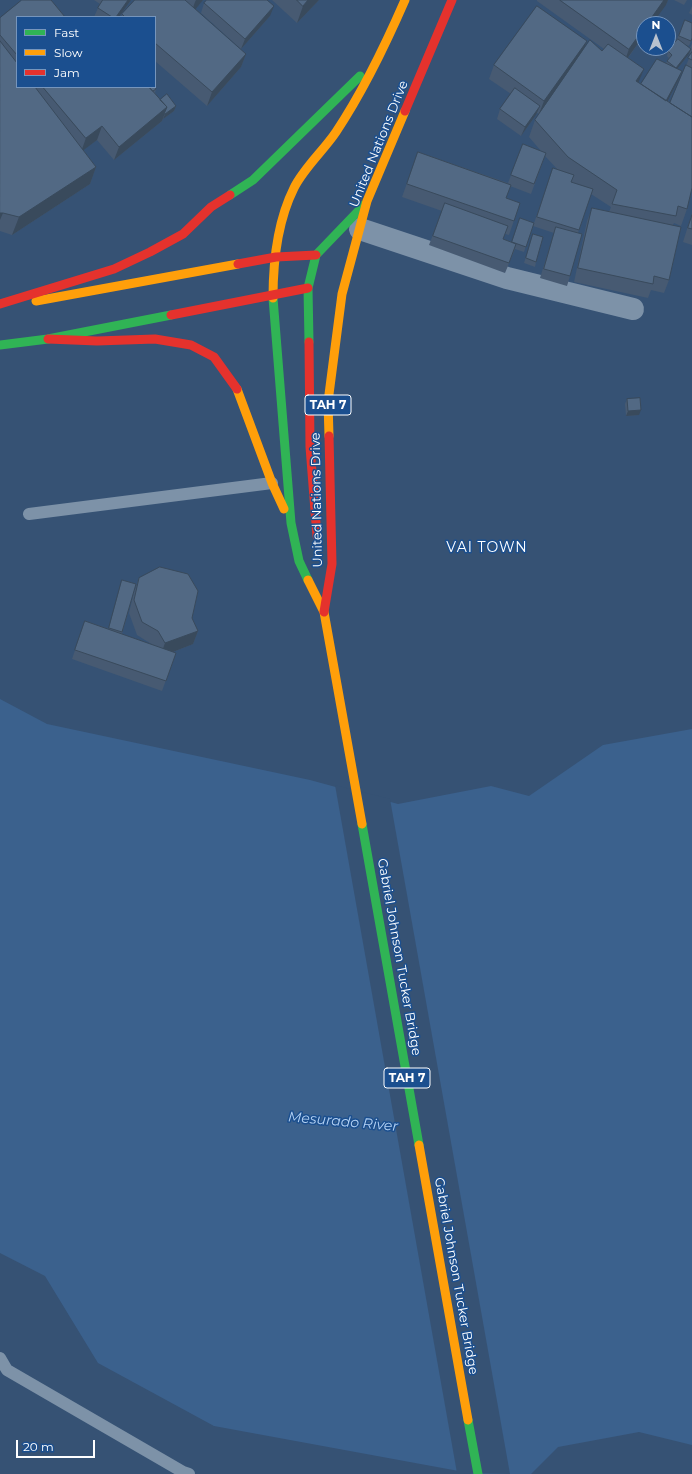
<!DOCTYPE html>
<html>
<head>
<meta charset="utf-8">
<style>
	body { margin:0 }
	#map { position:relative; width:692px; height:1474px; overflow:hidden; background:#365274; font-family:Montserrat,sans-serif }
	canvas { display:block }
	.legend { position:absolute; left:16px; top:16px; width:140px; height:72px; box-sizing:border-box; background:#1b4f8f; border:1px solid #7695bc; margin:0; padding:5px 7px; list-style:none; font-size:12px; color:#fff }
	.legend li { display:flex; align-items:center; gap:8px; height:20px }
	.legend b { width:20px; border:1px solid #7695bc }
	.north { position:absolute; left:636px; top:16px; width:40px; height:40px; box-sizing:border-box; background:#1b4f8f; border:1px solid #7695bc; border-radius:50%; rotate:0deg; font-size:11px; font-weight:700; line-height:16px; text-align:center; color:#fff }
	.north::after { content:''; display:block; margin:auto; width:14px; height:18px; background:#b9c2ce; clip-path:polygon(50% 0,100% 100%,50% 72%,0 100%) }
	.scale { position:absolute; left:16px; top:1440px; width:79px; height:18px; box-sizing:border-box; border:2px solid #fff; border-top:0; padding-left:5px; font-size:12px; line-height:14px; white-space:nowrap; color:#fff; -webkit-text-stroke:3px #1b4f8f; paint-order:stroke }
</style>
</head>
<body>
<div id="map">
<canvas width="692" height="1474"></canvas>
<ul class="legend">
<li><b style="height:5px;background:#30b455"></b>Fast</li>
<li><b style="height:5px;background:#ff9f0a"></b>Slow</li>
<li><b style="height:5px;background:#e5322d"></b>Jam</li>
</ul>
<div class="north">N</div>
<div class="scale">20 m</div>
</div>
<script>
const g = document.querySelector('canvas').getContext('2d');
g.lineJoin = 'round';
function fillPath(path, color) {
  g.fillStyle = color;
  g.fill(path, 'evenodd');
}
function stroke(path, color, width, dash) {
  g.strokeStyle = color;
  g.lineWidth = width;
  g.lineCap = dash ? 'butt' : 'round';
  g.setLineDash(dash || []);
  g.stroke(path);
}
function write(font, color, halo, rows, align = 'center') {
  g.font = font + ' Montserrat,sans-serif';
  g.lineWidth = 3;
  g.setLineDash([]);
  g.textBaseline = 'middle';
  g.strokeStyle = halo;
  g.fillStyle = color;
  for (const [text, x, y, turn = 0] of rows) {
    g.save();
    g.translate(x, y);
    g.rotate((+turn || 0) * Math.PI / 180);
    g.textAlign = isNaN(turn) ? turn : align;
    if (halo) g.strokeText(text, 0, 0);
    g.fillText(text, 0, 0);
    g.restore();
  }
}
fillPath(new Path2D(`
	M0 699 47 724 310 780 398 804 491 786 529 796 603 745 692 729V1445L639 1432 558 1447 531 1474H475L214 1426 98 1363 45 1276 0 1253Z`), '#3b618d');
fillPath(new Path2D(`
	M335 785 390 799 510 1474 457 1473Z`), '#365274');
stroke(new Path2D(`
	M29 514 272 483
	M0 1358 7 1370 183 1472 189 1474`), '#7d92a8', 12);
stroke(new Path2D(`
	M360 229 507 278 633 309`), '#7d92a8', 22);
stroke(new Path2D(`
	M230 195 253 180 360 76
	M273 298 291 523 299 561 308 580
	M309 342 308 288 316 255 364 205
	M0 345 48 339 171 315
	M362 824 419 1145
	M468 1420 478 1474`), '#30b455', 9);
stroke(new Path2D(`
	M273 298C273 262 278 220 294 188 303 169 324 150 336 132 364 90 385 46 405 0
	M36 301 238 264
	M237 389 272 483 284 509
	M329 436 328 402 342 294 367 201 405 111
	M308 580 324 612 362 824
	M419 1145 468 1420`), '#ff9f0a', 9);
stroke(new Path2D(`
	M405 111 452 0
	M238 264 276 257 316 255
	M0 304 114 269 150 252 183 234 211 207 230 195
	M171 315 308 288
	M48 339 97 341 155 339 191 345 214 357 237 389
	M309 342 310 447 317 536
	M324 612 332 564 329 436`), '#e5322d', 9);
fillPath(new Path2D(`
	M94 0H131L119 17H94L98 8 100 4Z
	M135 0H203L195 9 246 54 241 67 207 106 155 61V17H121L122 14Z
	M272 0H319L297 23Z
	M537 0H668L666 5 644 24V35L628 58 639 83 641 84 666 63 669 58 667 56 668 51 677 39 685 20 692 23V39L689 46 684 44 690 48 692 43V188L687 209 681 226 674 223 673 225 669 280 664 293 651 290 648 298 574 282 587 221 592 208 609 212 611 207 591 194 578 233 570 276 567 286 540 278 554 233 533 226 553 168 558 170 545 156 531 194 510 186 506 198 520 203 509 235 505 234 503 239 512 242 534 223 524 252 515 249 505 273 429 245 442 211 402 197 418 152 508 183 523 144 541 151 529 137 535 120 539 114 537 113 536 115 521 136 497 119 500 109 511 94 489 79 494 65 587 41 584 49 602 51 604 49 537 1ZM690 53V56L685 68 670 103 668 101 678 81 682 71 677 69Z
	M674 0H687L684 5Z
	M204 3 270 16 241 49 201 13Z
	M692 6V15L689 13Z
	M17 17V87H155L156 89 155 93 160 100 176 106 174 111 163 119 162 121 114 160 97 140 83 150 96 167 90 184 12 235 0 231V18Z
	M692 213V245L683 242Z
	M533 234 536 262 535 267 524 263Z
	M627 399 639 415 626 416 625 404Z
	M139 578 192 618 198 631 193 644 173 652 176 653 162 691 72 659 85 621 109 629 122 580 136 584 122 634 153 645 137 635 129 613 134 592Z`), '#475a72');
fillPath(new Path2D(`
	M128 0H131L119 17H116Z
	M196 0H203L190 16 195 2Z
	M308 0H319L297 23 303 6Z
	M664 0H668L666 5 652 24H647Z
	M274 6 270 16 241 49 245 39Z
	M644 28V35L624 63 629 49Z
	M587 41 582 54 539 114 544 101Z
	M691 49 689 54 674 73 676 68Z
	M246 54 241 67 207 106 212 92Z
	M644 69 637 86 636 81Z
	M682 71 678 81 661 114 664 104Z
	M176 106 174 111 163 119 165 114Z
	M540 106 536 115 521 136 525 127Z
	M167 107 162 121 114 160 119 147Z
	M102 126 97 140 81 152 86 138Z
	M96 167 90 184 12 235 19 217Z
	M0 213H3L0 220Z
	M641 410 639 415 626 416 628 411Z
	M198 631 193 644 160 657 165 643Z`), '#394a5c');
const building = new Path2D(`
	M22 0H51L65 17H17V55L0 35V18Z
	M103 0H128L116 17H112L98 8Z
	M135 0H185L246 54 212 92 155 43V17H125L122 14Z
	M207 0H267L274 6 245 39 204 3Z
	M297 0H308L303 6Z
	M560 0H664L647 24H644V28L629 49Z
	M537 6 587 41 544 101 494 65Z
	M685 20 692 23V38L691 41 679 36Z
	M678 39 691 49 676 68 667 61 672 55 668 51Z
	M590 40 602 51 608 44 644 69 636 81 692 117V188L687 209 678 206 676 216 612 204 617 190 568 157 535 120Z
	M0 41 17 63V87H35L96 167 19 217 3 213H0Z
	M692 52V60L688 58Z
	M657 59 682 71 666 101 641 84Z
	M686 65 692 68V117L670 103Z
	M43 87H149L167 107 119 147 102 126 86 138Z
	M149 87H155L156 89 153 91Z
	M515 88 540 106 525 127 500 109Z
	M167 94 176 106 165 114H164L167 107 160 100Z
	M523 144 546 153 534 184 511 175Z
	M418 152 511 185 506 198 520 203 514 221 407 184Z
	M553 168 574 175 571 182 593 189 579 230 537 217Z
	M445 203 508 226 503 239 516 244 509 263 433 236Z
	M592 208 681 227 669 280 654 276 653 284 578 268Z
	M692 215V229L688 228Z
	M520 218 534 223 526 247 512 242Z
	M556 227 582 234 570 276 544 269Z
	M533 234 543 237 536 262 526 258Z
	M640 398 641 410 628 411 627 399Z
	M160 567 188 574 198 591 192 618 198 631 165 643 158 631 142 622 134 600 139 578Z
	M122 580 136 584 122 632 109 628Z
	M85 621 176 653 166 681 75 650Z`);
fillPath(building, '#526984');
stroke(building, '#394a5c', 1);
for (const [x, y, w] of [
	[328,405,46],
	[407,1078,46]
]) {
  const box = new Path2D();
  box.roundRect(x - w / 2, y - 10, w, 20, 3);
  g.fillStyle = '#1b4f8f';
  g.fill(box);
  stroke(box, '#fff', 1);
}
write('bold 12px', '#fff', null, [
	["TAH 7",328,405],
	["TAH 7",407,1078]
]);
write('13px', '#fff', '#1b4f8f', [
	["United Nations Drive",379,144,-68],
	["United Nations Drive",317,500,-91],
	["Gabriel Johnson Tucker Bridge",399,957,80],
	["Gabriel Johnson Tucker Bridge",456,1276,80]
]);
g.letterSpacing = '1px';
write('14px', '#fff', '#1b4f8f', [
	["VAI TOWN",487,548]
]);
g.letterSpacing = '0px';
write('italic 14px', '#b5d3f5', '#1b4f8f', [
	["Mesurado River",343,1122,5]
]);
</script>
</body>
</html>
